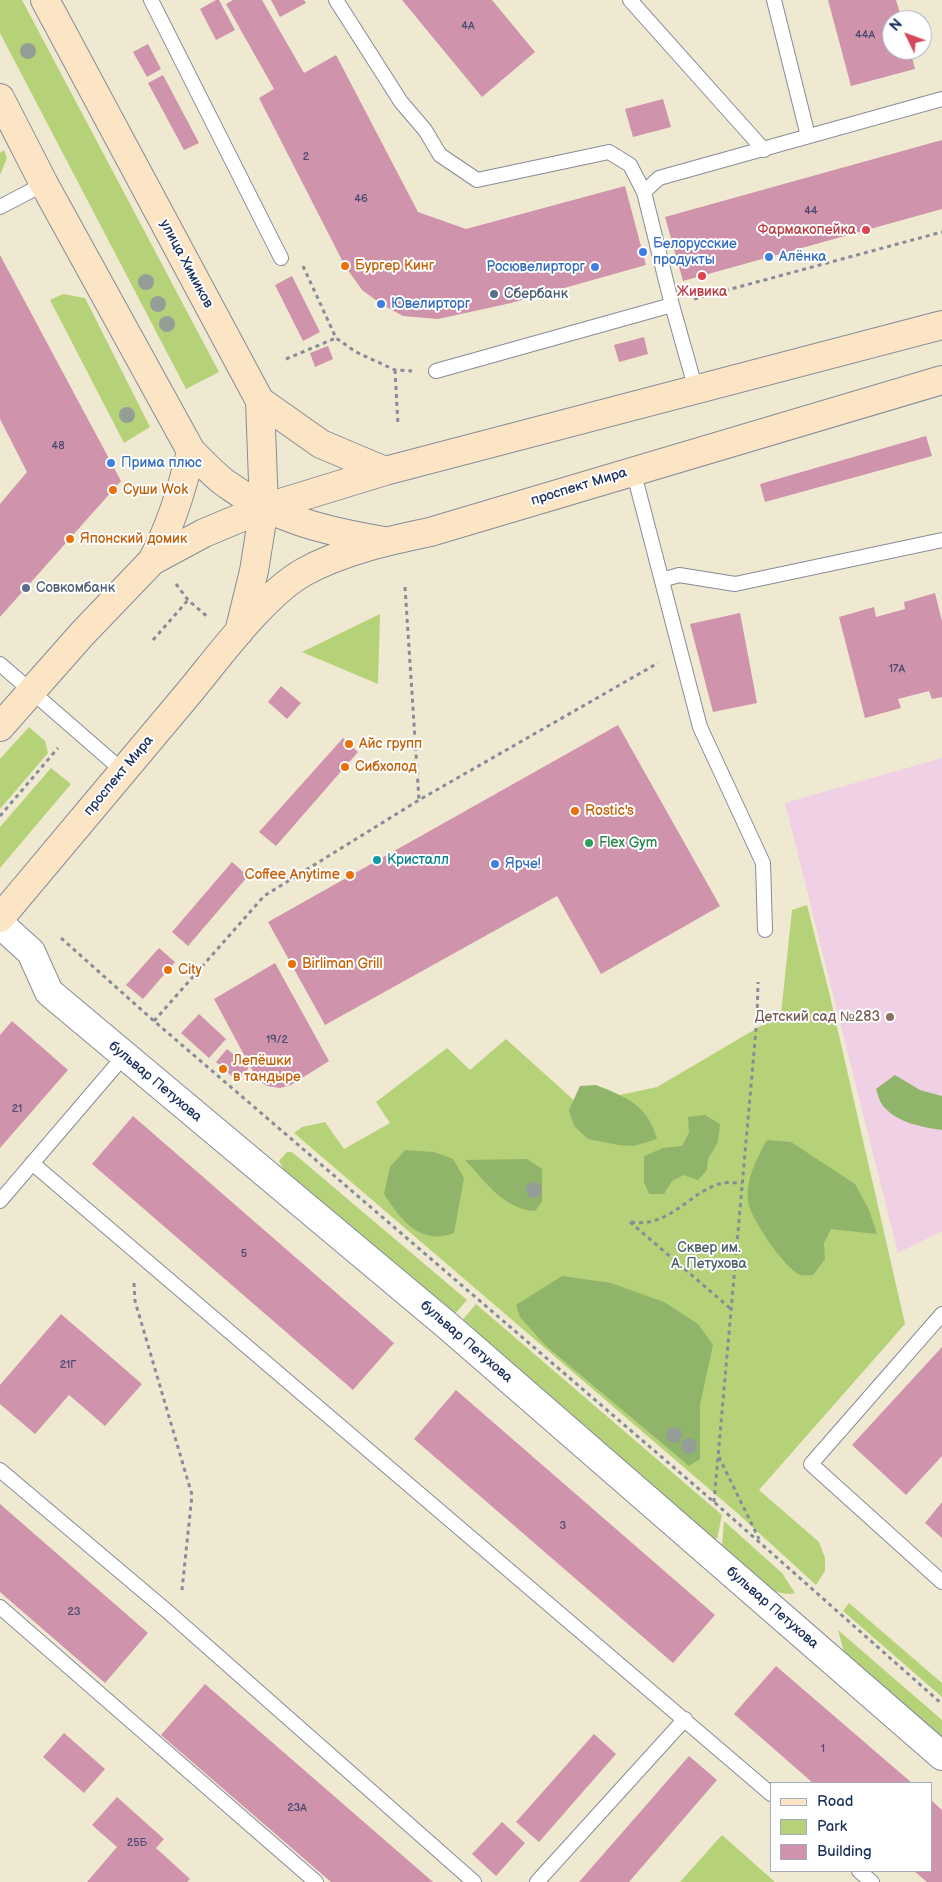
<!DOCTYPE html>
<html>
<head>
<meta charset="utf-8">
<style>
	body { margin:0 }
	#map { position:relative; width:942px; height:1882px; overflow:hidden; background:#f0e9d1; font-family:"Balsamiq Sans",sans-serif }
	canvas { display:block }
	.legend { position:absolute; left:770px; top:1782px; width:162px; height:90px; box-sizing:border-box; background:#fff; border:1px solid #a4acbf; margin:0; padding:6px 9px; list-style:none; font-size:15px; color:#1b2f5e }
	.legend li { display:flex; align-items:center; gap:10px; height:25px }
	.legend b { width:25px; border:1px solid #a4acbf }
	.north { position:absolute; left:882px; top:10px; width:50px; height:50px; box-sizing:border-box; background:#fff; border:1px solid #a4acbf; border-radius:50%; rotate:312deg; font-size:14px; font-weight:700; line-height:20px; text-align:center; color:#1b2f5e }
	.north::after { content:''; display:block; margin:auto; width:18px; height:22px; background:#d1495b; clip-path:polygon(50% 0,100% 100%,50% 72%,0 100%) }
</style>
</head>
<body>
<div id="map">
<canvas width="942" height="1882"></canvas>
<ul class="legend">
<li><b style="height:6px;background:#fce5c4"></b>Road</li>
<li><b style="height:14px;background:#b6d279"></b>Park</li>
<li><b style="height:14px;background:#cf93ab"></b>Building</li>
</ul>
<div class="north">N</div>
</div>
<script>
const g = document.querySelector('canvas').getContext('2d');
g.lineJoin = 'round';
function fillPath(path, color) {
  g.fillStyle = color;
  g.fill(path, 'evenodd');
}
function stroke(path, color, width, dash) {
  g.strokeStyle = color;
  g.lineWidth = width;
  g.lineCap = dash ? 'butt' : 'round';
  g.setLineDash(dash || []);
  g.stroke(path);
}
function write(font, color, halo, rows, align = 'center') {
  g.font = font + ' "Balsamiq Sans",sans-serif';
  g.lineWidth = 4;
  g.setLineDash([]);
  g.textBaseline = 'middle';
  g.strokeStyle = halo;
  g.fillStyle = color;
  for (const [text, x, y, turn = 0] of rows) {
    g.save();
    g.translate(x, y);
    g.rotate((+turn || 0) * Math.PI / 180);
    g.textAlign = isNaN(turn) ? turn : align;
    if (halo) g.strokeText(text, 0, 0);
    g.fillText(text, 0, 0);
    g.restore();
  }
}
fillPath(new Path2D(`
	M942 758V1231L898 1253 785 803Z`), '#f0d0e4');
fillPath(new Path2D(`
	M0 0H22L219 372 186 389 0 33Z
	M4 150 7 158 0 175V153Z
	M63 294 85 298 150 427 124 443 50 300Z
	M380 614 378 684 302 652Z
	M29 727 45 741 48 753 0 809V759Z
	M51 768 71 784 0 868V827Z
	M807 905 830 996 905 1324 759 1490 819 1542 825 1558V1571L816 1585 736 1512 294 1133 302 1127 325 1122 344 1149 390 1123 376 1102 447 1048 470 1070 506 1039 578 1104 657 1087 781 1014 792 910Z
	M287 1152H292L467 1300 453 1316 284 1170 279 1161Z
	M476 1304 722 1515 717 1539H713L460 1323Z
	M724 1521 782 1573 795 1593C770 1600 739 1562 722 1546Z
	M849 1603 942 1683V1697L843 1611Z
	M838 1630 942 1720V1737L844 1652Z
	M722 1835 775 1882H680Z`), '#b6d279');
fillPath(new Path2D(`
	M895 1075 920 1090 942 1096V1130C922 1127 898 1123 884 1107 880 1103 878 1095 876 1089Z
	M596 1085C626 1097 648 1105 657 1139L634 1146 618 1145 588 1139 574 1126 569 1110 580 1086Z
	M705 1115 720 1124 718 1142 708 1159 707 1170 698 1180 684 1175 672 1181 664 1194H649L644 1182V1156L663 1148 682 1146 689 1133 688 1117Z
	M767 1140 791 1142 855 1184 869 1210 877 1234 831 1229 824 1243 825 1259 813 1275C809 1275 805 1276 801 1275 786 1271 750 1217 748 1202 746 1178 756 1160 767 1140Z
	M405 1150 434 1152 453 1159 464 1178 454 1233C420 1246 401 1220 384 1194L390 1167Z
	M527 1159 542 1169V1202L535 1211C502 1208 487 1183 465 1160Z
	M562 1276 611 1283 664 1302 698 1324 713 1345 700 1405V1459L689 1466 545 1345 520 1317 516 1305Z`), '#90b469');
fillPath(new Path2D(`
	M216 0H219L235 30 216 40 200 9Z
	M233 0H262L304 73 336 55 418 212 466 229 625 186 646 265 511 303 438 319 403 316 381 304 362 290 345 266 259 98 274 89 226 4Z
	M271 0H304L306 3 280 17Z
	M402 0H492L535 52 482 97Z
	M828 0H896L902 20H892V50H910L915 69 851 86Z
	M148 44 161 69 147 77 133 52Z
	M163 75 199 143 184 150 148 83Z
	M663 99 671 127 633 137 625 109Z
	M942 140V209L683 281 665 217Z
	M0 255 121 481 0 617V504L27 472 0 419Z
	M292 276 320 332 303 341 275 285Z
	M644 337 648 354 619 362 614 345Z
	M328 346 333 359 315 367 310 353Z
	M926 436 932 456 765 502 760 484Z
	M935 593 942 621V697L932 699 929 691 898 699 901 708 865 718 839 617 874 607 876 617 905 609 904 602Z
	M740 613 757 703 713 712 690 624Z
	M281 686 301 703 287 719 268 702Z
	M618 725 720 906 601 974 557 896 325 1025 268 922Z
	M343 738 358 752 276 846 259 832Z
	M232 862 248 876 188 946 172 932Z
	M159 948 175 962 143 999 126 985Z
	M275 963 329 1061 291 1085 280 1088 267 1086 257 1079 214 999Z
	M199 1014 226 1039 209 1058 181 1033Z
	M12 1021 68 1070 0 1148V1035Z
	M227 1049 249 1068 237 1081 216 1062Z
	M133 1116 394 1343 353 1390 92 1164Z
	M61 1314 142 1384 105 1426 69 1395 35 1434 0 1404V1385Z
	M942 1347V1456L906 1495 852 1445Z
	M456 1390 715 1615 673 1663 414 1439Z
	M942 1502V1538L925 1523Z
	M0 1504 148 1633 105 1683 0 1592Z
	M776 1666 912 1783H813L734 1714Z
	M205 1684 433 1882H331L161 1735Z
	M64 1733 105 1769 84 1793 43 1757Z
	M594 1734 616 1754 539 1842 516 1822Z
	M689 1756 717 1780 629 1882H579Z
	M117 1797 164 1839 156 1848 190 1879 187 1882H87L117 1847 92 1825Z
	M931 1800 942 1810V1882H927L914 1871H931Z
	M502 1822 525 1843 496 1876 472 1854Z`), '#cf93ab');
const service = new Path2D(`
	M151 0 281 258
	M336 0 401 102 425 130 440 155 477 180 609 152 630 165 644 192 672 305 696 390
	M630 0 764 150
	M774 0 808 136
	M644 192 659 178 942 99
	M0 207 44 184
	M436 371 672 305
	M633 470 700 727 763 863 765 930
	M662 580 679 575 735 584 942 540
	M0 664 123 771
	M32 1163 771 1794
	M0 1201 124 1056
	M942 1314 811 1464 942 1582
	M0 1470 167 1611 474 1882
	M0 1607 316 1882
	M859 1871 872 1882
	M537 1882 685 1719`);
const minor = new Path2D(`
	M0 924 31 952 49 992 449 1327 942 1756`);
const secondary = new Path2D(`
	M45 0 260 401 321 444 385 471
	M0 98 44 184 191 451C202 462 213 474 225 483 274 519 325 531 384 541
	M152 561C171 526 182 490 191 451
	M239 632 254 571 264 508 260 401
	M0 727 82 634 152 561 204 533 264 508 385 471 942 325
	M0 918C62 844 125 769 187 695 218 658 263 595 304 572 342 551 387 541 430 532L942 380`);
stroke(service, '#868c98', 16);
stroke(minor, '#868c98', 30);
stroke(secondary, '#868c98', 30);
stroke(new Path2D(`
	M303 266 336 338 356 352 395 370 412 371
	M694 299 942 232
	M286 359 336 338
	M395 370 398 425
	M176 584 188 600 209 618
	M405 587 419 800
	M153 640 188 600
	M0 816 58 748
	M61 938 154 1021 714 1502 942 1704
	M154 1021 264 896 419 800 658 663
	M630 1222 731 1309
	M631 1222C671 1228 689 1191 723 1183 729 1182 736 1183 742 1183
	M134 1283 135 1301 192 1495 182 1590
	M719 1457 759 1539
	M714 1502 757 1018 758 982`), '#868c98', 3, [4, 4]);
stroke(service, '#fff', 14);
stroke(minor, '#fff', 28);
stroke(secondary, '#fce5c4', 28);
g.fillStyle = '#959e96';
for (const [x, y] of [
	[28,51],
	[146,282],
	[158,304],
	[167,324],
	[127,415],
	[534,1190],
	[674,1435],
	[689,1446]
]) {
  g.beginPath();
  g.arc(x, y, 8, 0, 2 * Math.PI);
  g.fill();
}
for (const [x, y, r, color] of [
	[866,230,5,"#e0444e"],
	[643,252,5,"#3f7fe0"],
	[769,257,5,"#3f7fe0"],
	[345,266,5,"#e8710a"],
	[595,267,5,"#3f7fe0"],
	[702,276,5,"#e0444e"],
	[494,294,5,"#5c6f8a"],
	[381,304,5,"#3f7fe0"],
	[111,463,5,"#3f7fe0"],
	[113,490,5,"#e8710a"],
	[70,539,5,"#e8710a"],
	[26,588,5,"#5c6f8a"],
	[349,744,5,"#e8710a"],
	[345,767,5,"#e8710a"],
	[575,811,5,"#e8710a"],
	[589,843,5,"#2e9e5b"],
	[377,860,5,"#0f9aa8"],
	[495,864,5,"#3f7fe0"],
	[350,875,5,"#e8710a"],
	[292,964,5,"#e8710a"],
	[168,970,5,"#e8710a"],
	[890,1017,5,"#8d6e63"],
	[223,1069,5,"#e8710a"]
]) {
  const dot = new Path2D();
  dot.arc(x, y, r, 0, 2 * Math.PI);
  g.fillStyle = color;
  g.fill(dot);
  stroke(dot, '#fff', 2);
}
write('11px', '#484871', null, [
	["4А",468,26],
	["44А",865,35],
	["2",306,157],
	["46",361,199],
	["44",811,211],
	["48",58,446],
	["17А",897,669],
	["19/2",277,1040],
	["21",17,1109],
	["5",244,1254],
	["21Г",68,1365],
	["3",563,1526],
	["23",74,1612],
	["1",823,1749],
	["23А",297,1808],
	["25Б",137,1843]
]);
write('14px', '#be3a42', '#fff', [
	["Фармакопейка",856,230],
	["Живика",702,292,"center"]
], 'right');
write('14px', '#366cbe', '#fff', [
	["Белорусские",653,244],
	["продукты",653,260],
	["Алёнка",779,257],
	["Росювелирторг",585,267,"right"],
	["Ювелирторг",391,304],
	["Прима плюс",121,463],
	["Ярче!",505,864]
], 'left');
write('14px', '#1b2f5e', '#fff', [
	["улица Химиков",186,264,62],
	["проспект Мира",579,487,-17],
	["проспект Мира",119,776,-50],
	["бульвар Петухова",155,1082,40],
	["бульвар Петухова",466,1342,41],
	["бульвар Петухова",772,1608,41]
]);
write('14px', '#c56008', '#fff', [
	["Бургер Кинг",355,266],
	["Суши Wok",123,490],
	["Японский домик",80,539],
	["Айс групп",359,744],
	["Сибхолод",355,767],
	["Rostic's",585,811],
	["Coffee Anytime",340,875,"right"],
	["Birliman Grill",302,964],
	["City",178,970],
	["Лепёшки",233,1061],
	["в тандыре",233,1077]
], 'left');
write('14px', '#4e5e75', '#fff', [
	["Сбербанк",504,294],
	["Совкомбанк",36,588]
], 'left');
write('14px', '#27864d', '#fff', [
	["Flex Gym",599,843]
], 'left');
write('14px', '#0d838f', '#fff', [
	["Кристалл",387,860]
], 'left');
write('14px', '#785e54', '#fff', [
	["Детский сад №283",880,1017]
], 'right');
write('14px', '#4a6066', '#fff', [
	["Сквер им.",709,1248],
	["А. Петухова",709,1264]
]);
</script>
</body>
</html>
